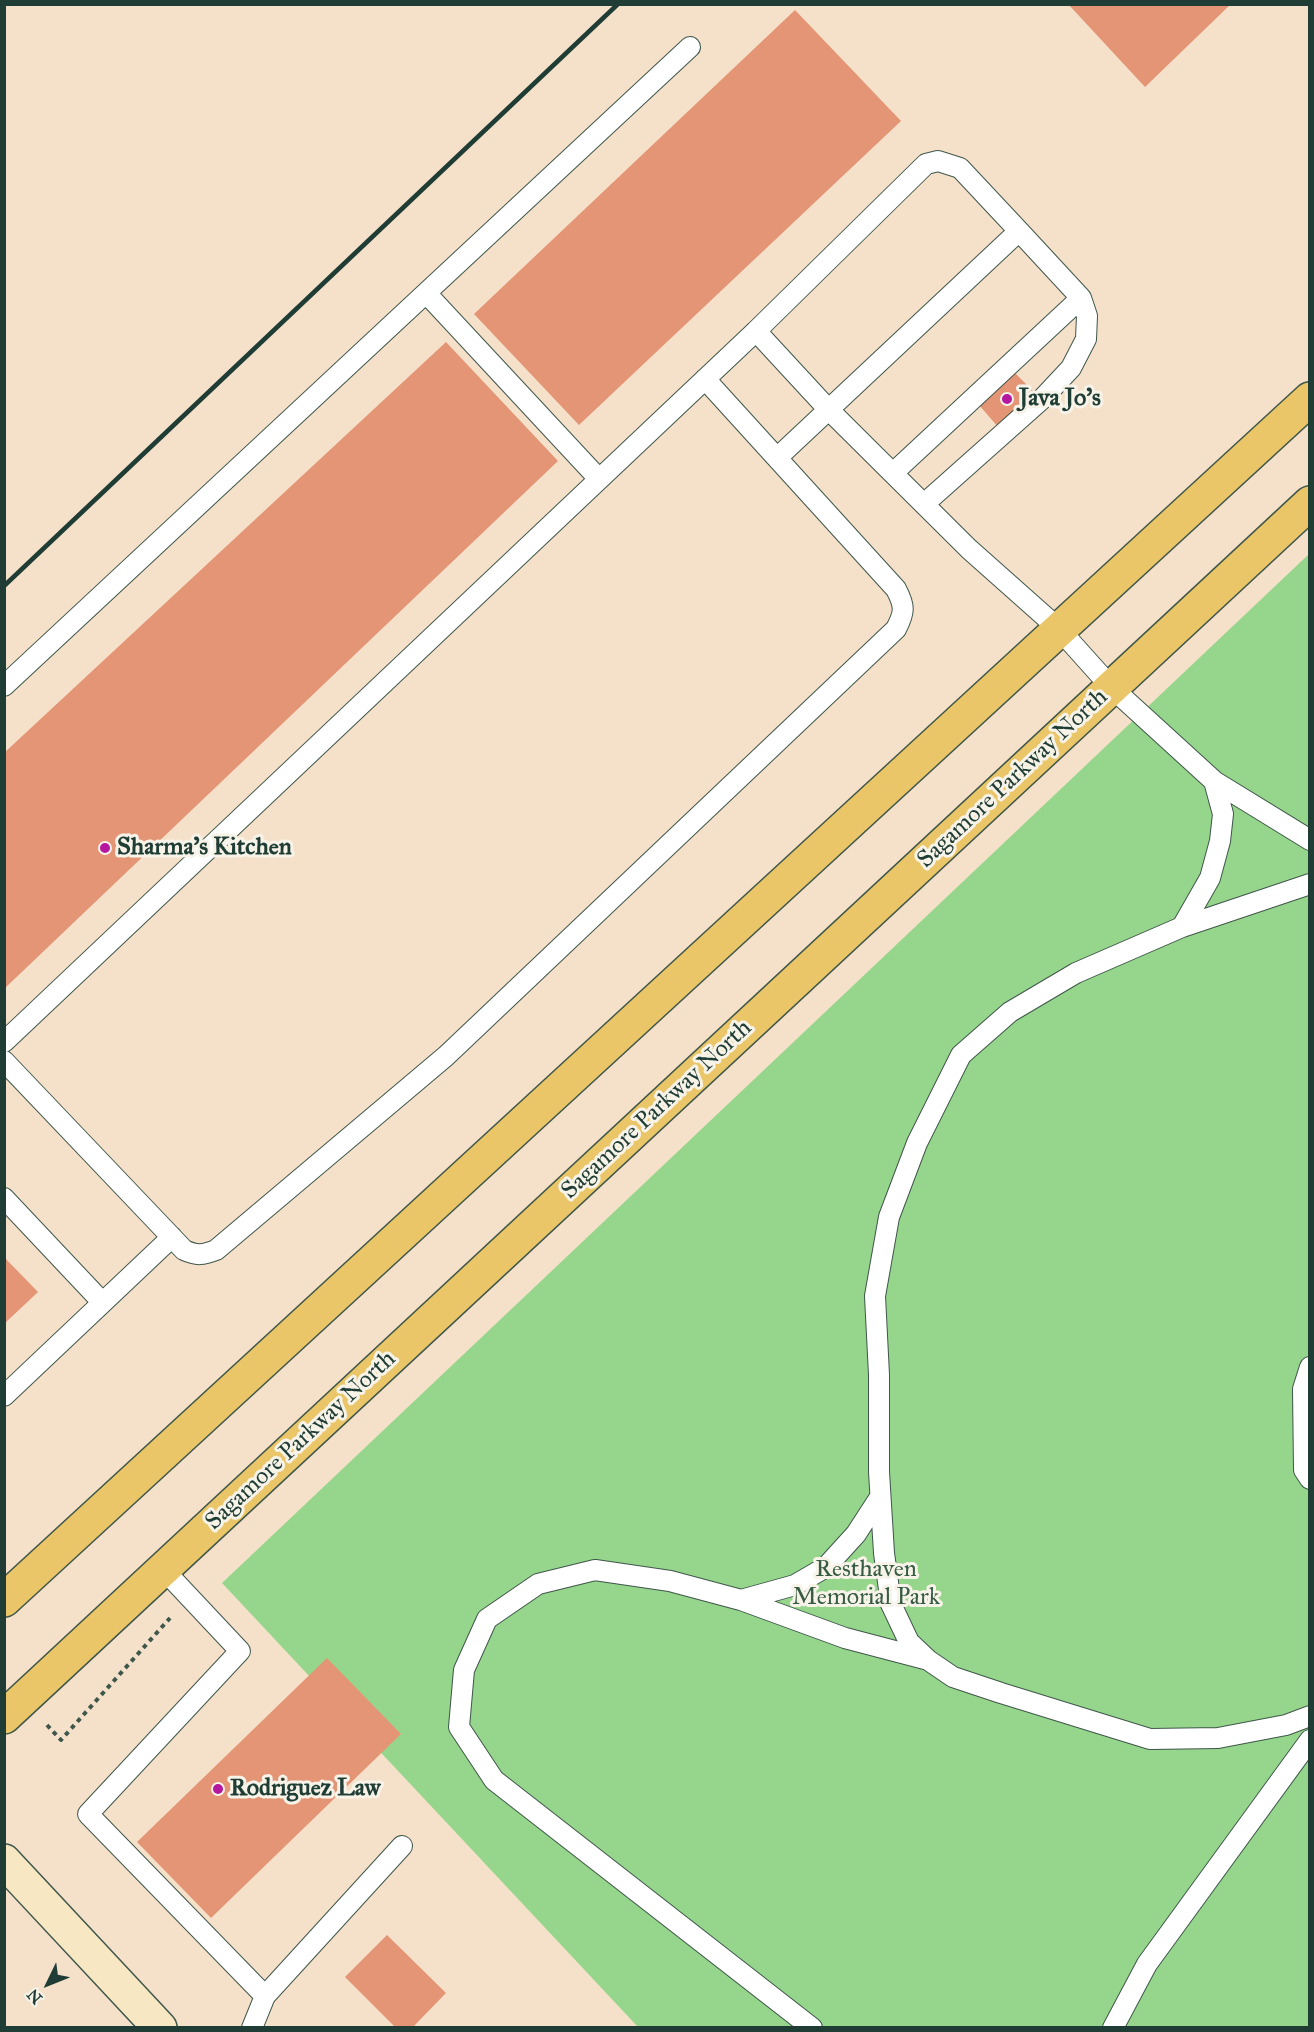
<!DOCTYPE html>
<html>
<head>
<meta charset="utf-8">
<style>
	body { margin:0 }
	#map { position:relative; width:1314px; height:2032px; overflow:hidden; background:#f5e1c9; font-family:"IM FELL Great Primer",serif }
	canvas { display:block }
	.frame { position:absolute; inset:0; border:6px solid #1f3d34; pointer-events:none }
	.north { position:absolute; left:18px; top:1954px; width:60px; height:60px; -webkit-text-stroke:4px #f7f3e8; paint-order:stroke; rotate:227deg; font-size:16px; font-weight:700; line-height:24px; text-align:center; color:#1f3d34 }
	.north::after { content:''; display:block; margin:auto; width:21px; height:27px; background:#1f3d34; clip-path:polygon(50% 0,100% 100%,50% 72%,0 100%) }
</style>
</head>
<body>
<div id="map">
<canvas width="1314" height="2032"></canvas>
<div class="frame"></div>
<div class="north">N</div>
</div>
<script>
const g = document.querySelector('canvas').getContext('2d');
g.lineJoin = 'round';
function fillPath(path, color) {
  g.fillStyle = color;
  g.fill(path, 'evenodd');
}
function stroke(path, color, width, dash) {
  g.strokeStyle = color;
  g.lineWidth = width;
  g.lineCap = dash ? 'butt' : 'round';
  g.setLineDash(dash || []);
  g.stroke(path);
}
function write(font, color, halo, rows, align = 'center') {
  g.font = font + ' "IM FELL Great Primer",serif';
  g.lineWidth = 6;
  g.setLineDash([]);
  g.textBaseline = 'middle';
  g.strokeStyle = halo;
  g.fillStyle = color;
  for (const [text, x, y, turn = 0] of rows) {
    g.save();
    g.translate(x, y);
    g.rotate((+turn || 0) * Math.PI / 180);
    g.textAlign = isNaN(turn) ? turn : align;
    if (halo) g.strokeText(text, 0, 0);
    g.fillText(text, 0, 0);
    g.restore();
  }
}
fillPath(new Path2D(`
	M1309 554V2027H638L222 1583Z`), '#96d68c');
fillPath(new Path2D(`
	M1068 4H1231L1145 87Z
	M795 10 901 121 579 425 474 314Z
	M446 342 558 461 4 989V753Z
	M1014 372 1035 393 999 428 979 405Z
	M4 1257 38 1292 4 1324Z
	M327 1658 401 1734 211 1918 137 1842Z
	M387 1935 446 1993 412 2028H396L345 1977Z`), '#e49576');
const lane = new Path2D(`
	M426 293 599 479
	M756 331 926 164 938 161 960 168 1019 231 778 457
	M893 473 1081 298 1019 231
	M924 504 1042 399 1071 368 1086 339 1087 316 1081 298
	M4 686 690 47
	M1214 781 1223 814 1220 841 1210 878 1182 927 1076 973 1010 1012 961 1055 917 1143 889 1217 875 1296 879 1375V1472L884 1553 891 1604 909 1642 928 1660 953 1677 1001 1693 1150 1739 1218 1738 1286 1725 1310 1716
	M1182 927 1310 884
	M4 1042 756 331 828 409 969 549 1059 629 1111 687 1214 781 1310 840
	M4 1061 184 1250C197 1256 203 1255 216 1250L446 1056 896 629C905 612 905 606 896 589L705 379
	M4 1198 102 1302
	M1310 1367 1303 1389 1304 1470 1310 1479
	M4 1396 172 1237
	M163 1569 240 1651 88 1814 265 1996 252 2028
	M741 1600 845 1638 925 1659
	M265 1996 402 1846
	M812 2028 494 1780 459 1727 464 1670 487 1619 538 1584 595 1570 670 1581 741 1600 795 1585 826 1567 856 1534 880 1497
	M1113 2028 1147 1964 1310 1740`);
const secondary = new Path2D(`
	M4 1861 160 2028`);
const primary = new Path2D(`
	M4 1600 1310 399
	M4 1717 1310 503`);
stroke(lane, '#3f564a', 22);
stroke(secondary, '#3f564a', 36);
stroke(primary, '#3f564a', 36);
stroke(new Path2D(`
	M47 1725 61 1740 170 1618`), '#3f564a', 4, [4.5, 4.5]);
stroke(lane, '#fff', 20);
stroke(secondary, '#f7e8c3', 33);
stroke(primary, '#eac669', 33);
stroke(new Path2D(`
	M4 586 618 4`), '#1f3d34', 4.5);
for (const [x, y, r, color] of [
	[1007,399,6,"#b5179e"],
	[105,848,6,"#b5179e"],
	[218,1789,6,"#b5179e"]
]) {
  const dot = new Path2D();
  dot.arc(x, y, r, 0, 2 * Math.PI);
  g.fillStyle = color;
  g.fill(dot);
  stroke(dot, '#f7f3e8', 2);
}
write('bold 24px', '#1f3d34', '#f7f3e8', [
	["Java Jo's",1019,399],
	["Sharma's Kitchen",117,848],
	["Rodriguez Law",230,1789]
], 'left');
write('24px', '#1f3d34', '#f7f3e8', [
	["Sagamore Parkway North",1013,779,-43],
	["Sagamore Parkway North",657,1110,-43],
	["Sagamore Parkway North",301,1441,-43]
]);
write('24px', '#375c46', '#f7f3e8', [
	["Resthaven",866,1570],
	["Memorial Park",866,1598]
]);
</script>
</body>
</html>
